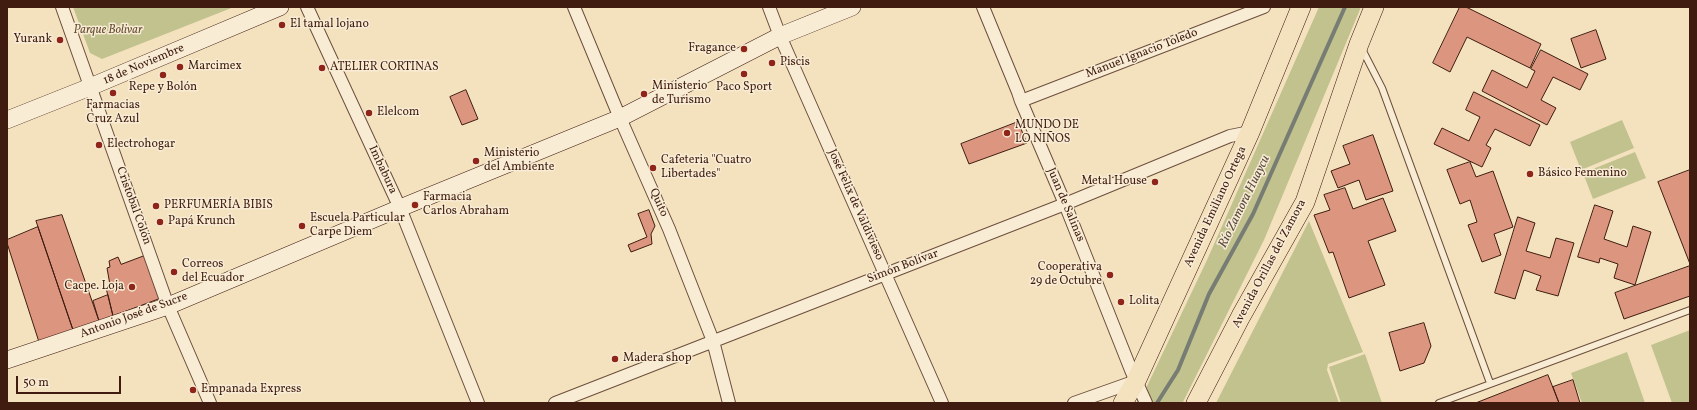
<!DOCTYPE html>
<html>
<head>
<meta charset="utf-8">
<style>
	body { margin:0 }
	#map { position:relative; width:1697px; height:410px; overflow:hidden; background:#f4e2bf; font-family:Vollkorn,serif }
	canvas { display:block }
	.frame { position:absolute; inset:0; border:8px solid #3f1c0f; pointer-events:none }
	.scale { position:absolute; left:16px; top:376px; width:105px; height:18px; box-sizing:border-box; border:2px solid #3f1c0f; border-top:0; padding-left:5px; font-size:12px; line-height:14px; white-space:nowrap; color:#3f1c0f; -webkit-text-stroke:3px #f8ecd5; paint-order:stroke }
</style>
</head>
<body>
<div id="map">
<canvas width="1697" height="410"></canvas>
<div class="frame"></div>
<div class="scale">50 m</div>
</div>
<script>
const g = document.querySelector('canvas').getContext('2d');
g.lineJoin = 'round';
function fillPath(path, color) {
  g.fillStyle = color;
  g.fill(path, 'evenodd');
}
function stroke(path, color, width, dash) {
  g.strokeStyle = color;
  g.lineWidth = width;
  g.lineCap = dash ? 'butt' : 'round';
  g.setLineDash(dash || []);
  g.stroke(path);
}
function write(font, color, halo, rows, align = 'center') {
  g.font = font + ' Vollkorn,serif';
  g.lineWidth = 3;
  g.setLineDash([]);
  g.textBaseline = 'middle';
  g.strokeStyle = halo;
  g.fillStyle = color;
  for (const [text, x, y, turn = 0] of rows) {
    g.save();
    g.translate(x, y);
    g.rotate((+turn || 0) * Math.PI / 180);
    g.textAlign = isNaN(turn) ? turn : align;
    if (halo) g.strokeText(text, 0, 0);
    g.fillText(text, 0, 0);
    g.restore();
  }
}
fillPath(new Path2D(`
	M73 7H234L102 59 90 53Z
	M1319 7H1361L1264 240 1183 402 1139 403 1207 260Z
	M1622 120 1634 148 1581 170 1570 142Z
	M1635 152 1646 178 1593 199 1583 173Z
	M1309 221 1363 352 1328 364 1327 370 1339 403H1216Z
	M1690 330V403H1672L1651 345Z
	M1627 352 1645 403H1582L1571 373Z
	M1365 354 1382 403H1341L1329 367Z`), '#c1c28e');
stroke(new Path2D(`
	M1157 403 1178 370 1209 294 1253 214 1345 7`), '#777d73', 4);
const building = new Path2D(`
	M1460 7H1466L1541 44 1530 68 1467 37 1450 72 1433 63Z
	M1596 30 1606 59 1581 68 1571 39Z
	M1541 50 1588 74 1580 90 1553 77 1541 100 1556 108 1547 125 1482 91 1492 70 1527 88 1535 71 1531 69Z
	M466 90 478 119 462 125 450 97Z
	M1474 92 1540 125 1530 146 1495 129 1486 145 1491 148 1482 167 1434 144 1442 128 1469 141 1480 117 1466 110Z
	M1018 122 1027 143 969 164 961 144Z
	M1373 135 1393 191 1366 200 1359 180 1338 188 1331 171 1350 164 1343 146Z
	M1470 162 1476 177 1493 171 1513 227 1494 234 1501 255 1482 262 1468 225 1477 222 1470 200 1460 204 1447 170Z
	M1690 170V264L1658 182Z
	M1345 188 1353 209 1383 198 1396 231 1368 241 1385 285 1349 298 1333 252 1329 253 1314 215 1330 210 1324 195Z
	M1595 205 1613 211 1604 239 1627 247 1633 226 1651 232 1635 285 1614 278 1618 264 1600 258 1599 263 1578 257Z
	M649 210 655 226 651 234 652 244 631 252 628 245 647 237 638 214Z
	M62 215 99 321 73 330 36 221Z
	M1518 217 1535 223 1526 251 1550 258 1556 238 1574 243 1558 296 1536 290 1541 276 1524 270 1515 299 1495 293Z
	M38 227 73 330 39 342 7 243V240Z
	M147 255 161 298 113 316 106 288 110 285 107 268 110 267 109 261 118 257 121 264Z
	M1690 266V296L1624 319 1615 293Z
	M108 295 113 316 99 321 93 301Z
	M1424 323 1431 346 1424 363 1400 371 1389 333Z
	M1548 375 1559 403H1476Z
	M1573 380 1580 403H1559L1553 387Z`);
fillPath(building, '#dc957e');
stroke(building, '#3f1c0f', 1);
const lane = new Path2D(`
	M1362 49 1382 88 1490 383
	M1439 403 1690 310`);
const street = new Path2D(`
	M62 7 168 306 210 403
	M307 7 400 208 478 403
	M574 7 620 118 669 229 713 341 729 403
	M769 7 780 36 942 403
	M983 7 1018 92 1021 101 1065 204 1131 370 1146 403
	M1021 101 1264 7
	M555 403 1065 204 1230 136 1250 132
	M1074 403 1136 381`);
const secondary = new Path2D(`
	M7 120 90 87 280 7
	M7 360 168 306 400 208 620 118 780 36 852 7`);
const primary = new Path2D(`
	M1123 403 1136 381 1250 132 1301 7
	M1196 403 1241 316 1305 202 1359 44 1374 7`);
stroke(lane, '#6c4e3b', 8);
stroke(street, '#6c4e3b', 14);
stroke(secondary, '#3f1c0f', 18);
stroke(primary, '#3f1c0f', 20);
stroke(lane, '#f8ecd5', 6);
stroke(street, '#f8ecd5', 12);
stroke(secondary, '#f8ecd5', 17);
stroke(primary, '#f4e2bf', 19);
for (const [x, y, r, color] of [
	[282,25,4,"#8f2418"],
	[60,40,4,"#8f2418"],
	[744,49,4,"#8f2418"],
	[772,63,4,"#8f2418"],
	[180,67,4,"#8f2418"],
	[322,68,4,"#8f2418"],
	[744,74,4,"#8f2418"],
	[163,75,4,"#8f2418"],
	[113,93,4,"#8f2418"],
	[644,94,4,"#8f2418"],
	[369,113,4,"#8f2418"],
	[1007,133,4,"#8f2418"],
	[99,145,4,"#8f2418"],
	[476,161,4,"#8f2418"],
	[653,168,4,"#8f2418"],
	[1530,174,4,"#8f2418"],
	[1155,182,4,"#8f2418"],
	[415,205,4,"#8f2418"],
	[156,206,4,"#8f2418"],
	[160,222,4,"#8f2418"],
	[302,226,4,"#8f2418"],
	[174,272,4,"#8f2418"],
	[1110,275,4,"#8f2418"],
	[132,287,4,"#8f2418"],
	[1121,302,4,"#8f2418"],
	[615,359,4,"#8f2418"],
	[193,390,4,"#8f2418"]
]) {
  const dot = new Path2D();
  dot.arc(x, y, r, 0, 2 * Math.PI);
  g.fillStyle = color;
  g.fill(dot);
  stroke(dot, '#f8ecd5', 1.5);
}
write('12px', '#3f1c0f', '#f8ecd5', [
	["El tamal lojano",290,25],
	["Yurank",52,40,"right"],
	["Fragance",736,49,"right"],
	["Piscis",780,63],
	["Marcimex",188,67],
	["ATELIER CORTINAS",330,68],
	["Ministerio",652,87],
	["de Turismo",652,101],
	["Repe y Bolón",163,88,"center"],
	["Paco Sport",744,88,"center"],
	["Farmacias",113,106,"center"],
	["Cruz Azul",113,120,"center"],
	["Elelcom",377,113],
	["MUNDO DE",1015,126],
	["LO NIÑOS",1015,140],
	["Electrohogar",107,145],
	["Ministerio",484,154],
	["del Ambiente",484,168],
	["Cafeteria \"Cuatro",661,161],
	["Libertades\"",661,175],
	["Básico Femenino",1538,174],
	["Metal House",1147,182,"right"],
	["Farmacia",423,198],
	["Carlos Abraham",423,212],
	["PERFUMERÍA BIBIS",164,206],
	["Escuela Particular",310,219],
	["Carpe Diem",310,233],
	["Papá Krunch",168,222],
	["Correos",182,265],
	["del Ecuador",182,279],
	["Cooperativa",1102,268,"right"],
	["29 de Octubre",1102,282,"right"],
	["Cacpe. Loja",124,287,"right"],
	["Lolita",1129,302],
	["Madera shop",623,359],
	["Empanada Express",201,390]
], 'left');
write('italic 12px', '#664e35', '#f8ecd5', [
	["Parque Bolivar",108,31]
]);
write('12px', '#3f1c0f', '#f8ecd5', [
	["Manuel Ignacio Toledo",1142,54,-21],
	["18 de Noviembre",144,65,-23],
	["Imbabura",382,170,65],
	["Quito",658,203,66],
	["José Felix de Valdivieso",855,205,66],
	["Juan de Salinas",1065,205,67],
	["Cristobal Colón",133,206,70],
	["Avenida Emiliano Ortega",1216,207,-65],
	["Avenida Orillas del Zamora",1270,264,-62],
	["Simón Bolívar",903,267,-21],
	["Antonio José de Sucre",134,316,-20]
]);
write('italic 13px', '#5b4c41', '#f8ecd5', [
	["Río Zamora Huaycu",1245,202,-64]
]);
</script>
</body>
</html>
